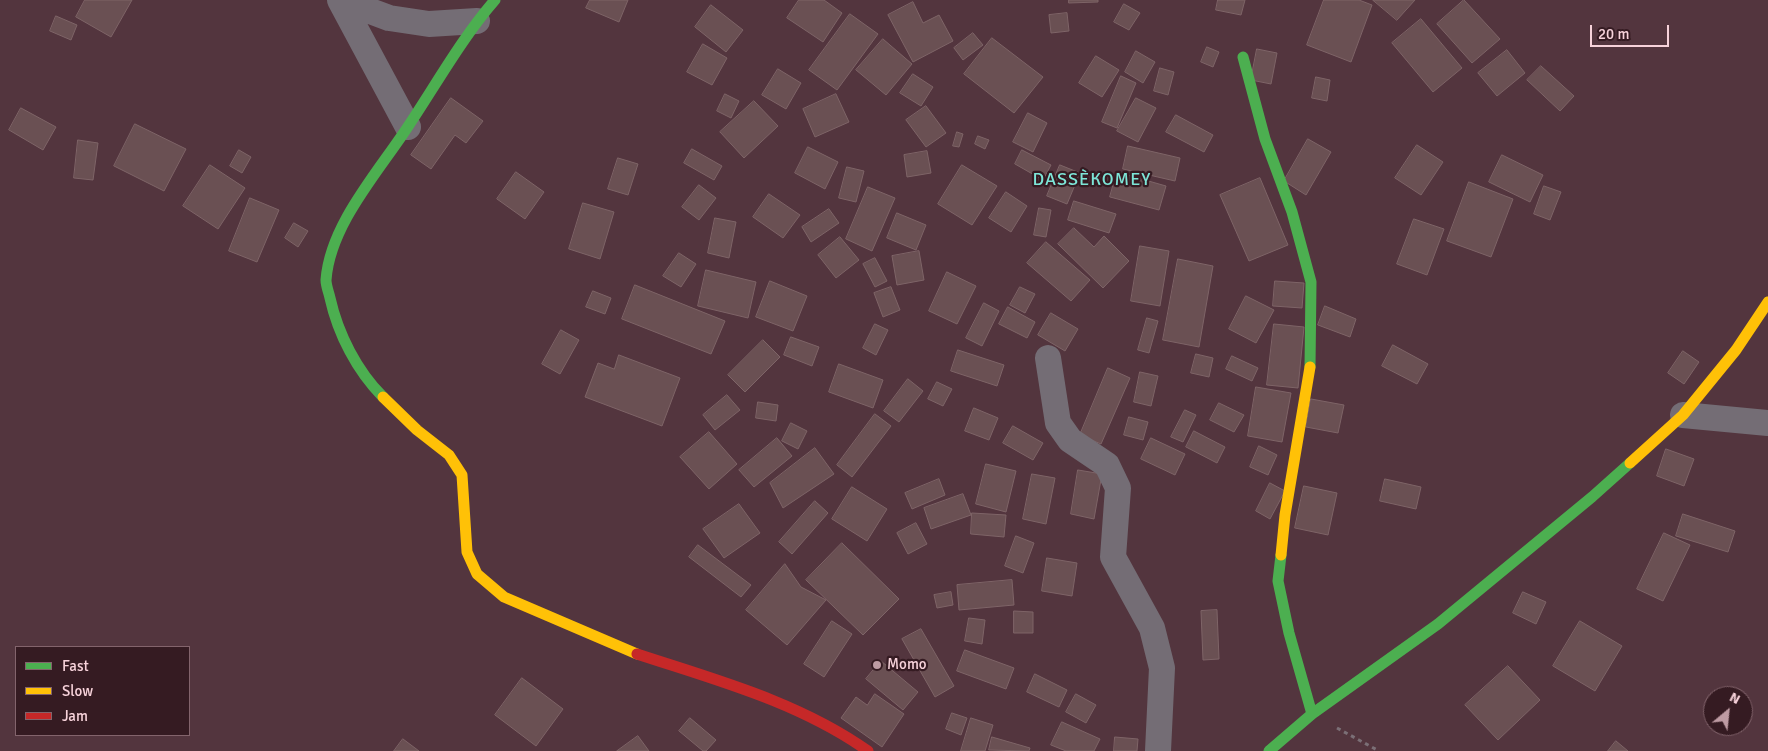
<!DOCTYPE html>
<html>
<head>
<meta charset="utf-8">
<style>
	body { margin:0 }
	#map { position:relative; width:1768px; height:751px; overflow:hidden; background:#53353e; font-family:Signika,sans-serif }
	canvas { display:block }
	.legend { position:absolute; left:15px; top:646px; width:175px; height:90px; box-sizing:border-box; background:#351b22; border:1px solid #83646c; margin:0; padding:6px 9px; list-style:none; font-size:15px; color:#f7d2da }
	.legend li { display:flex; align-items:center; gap:10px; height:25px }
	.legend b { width:25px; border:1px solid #83646c }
	.north { position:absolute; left:1703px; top:686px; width:50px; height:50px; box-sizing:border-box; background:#351b22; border:1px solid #83646c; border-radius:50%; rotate:28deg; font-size:14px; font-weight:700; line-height:20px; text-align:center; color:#f7d2da }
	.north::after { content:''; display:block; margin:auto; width:18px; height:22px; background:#be9ba3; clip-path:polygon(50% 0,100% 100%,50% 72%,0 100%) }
	.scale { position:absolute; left:1590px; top:25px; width:79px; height:22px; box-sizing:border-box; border:2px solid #f7d2da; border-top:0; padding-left:6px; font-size:15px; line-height:18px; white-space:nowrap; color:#f7d2da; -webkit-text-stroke:4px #351b22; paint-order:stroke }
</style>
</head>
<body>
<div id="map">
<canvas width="1768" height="751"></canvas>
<ul class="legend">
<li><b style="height:6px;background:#4caf50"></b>Fast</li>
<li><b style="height:6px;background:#ffc107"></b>Slow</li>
<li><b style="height:6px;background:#c62828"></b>Jam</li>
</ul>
<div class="north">N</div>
<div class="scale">20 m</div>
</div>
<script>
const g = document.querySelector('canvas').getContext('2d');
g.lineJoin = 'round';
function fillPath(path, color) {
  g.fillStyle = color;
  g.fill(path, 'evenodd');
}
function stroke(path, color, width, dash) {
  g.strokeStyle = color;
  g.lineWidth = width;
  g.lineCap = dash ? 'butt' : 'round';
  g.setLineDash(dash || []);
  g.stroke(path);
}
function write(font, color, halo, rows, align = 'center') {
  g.font = font + ' Signika,sans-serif';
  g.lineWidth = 4.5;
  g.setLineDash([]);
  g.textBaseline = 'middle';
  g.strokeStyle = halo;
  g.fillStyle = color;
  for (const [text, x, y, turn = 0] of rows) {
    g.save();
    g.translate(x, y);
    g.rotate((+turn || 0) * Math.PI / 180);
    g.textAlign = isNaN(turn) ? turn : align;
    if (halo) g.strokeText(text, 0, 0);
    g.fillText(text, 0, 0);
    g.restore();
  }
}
const building = new Path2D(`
	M85 0H132L111 37 76 17Z
	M590 0H628L619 22 586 8Z
	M799 0H824L842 13 823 42 787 18Z
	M1069 0H1098V2L1069 3Z
	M1218 0H1245L1241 15 1216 10Z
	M1324 0H1359L1372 5 1351 62 1307 45Z
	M1373 0H1415L1397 20Z
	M1464 0 1500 39 1472 63 1437 24Z
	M913 2 923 23 939 15 953 41 913 62 888 15Z
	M1124 4 1140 13 1129 30 1114 22Z
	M711 5 743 30 726 52 695 27Z
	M1067 13 1069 31 1051 33 1049 15Z
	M850 14 878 34 837 90 809 70Z
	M56 16 77 25 71 40 50 31Z
	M1421 19 1462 68 1433 92 1392 43Z
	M973 33 983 45 963 60 954 48Z
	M992 38 1043 77 1014 113 964 74Z
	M883 39 912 64 886 95 856 70Z
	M703 44 727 58 712 85 687 72Z
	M1207 47 1219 52 1213 67 1201 62Z
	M1257 49 1277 53 1271 84 1251 80Z
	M1507 50 1525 73 1497 96 1478 73Z
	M1136 51 1155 62 1143 83 1125 72Z
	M1096 56 1119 70 1102 97 1079 83Z
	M1541 66 1574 96 1560 111 1527 80Z
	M1160 68 1174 72 1168 95 1154 91Z
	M778 69 801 83 786 109 762 95Z
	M913 74 933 87 921 106 900 93Z
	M1121 76 1136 83 1117 128 1102 122Z
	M1316 77 1330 80 1327 101 1312 98Z
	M725 94 739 101 731 118 717 111Z
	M836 94 849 122 815 137 803 109Z
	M451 98 483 121 466 143 455 135 431 169 411 155Z
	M1136 98 1156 108 1138 142 1117 131Z
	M754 101 778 126 744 158 720 132Z
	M926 106 946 133 926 147 906 120Z
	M21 108 56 127 43 150 9 130Z
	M1028 113 1047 123 1033 152 1013 142Z
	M1176 115 1213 135 1204 152 1166 132Z
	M135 124 186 149 164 191 114 166Z
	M957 132 963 134 959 147 953 146Z
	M978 136 989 140 985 149 975 144Z
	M1308 139 1331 152 1306 195 1284 181Z
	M78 140 98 143 93 180 74 178Z
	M1417 145 1443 162 1421 195 1395 178Z
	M1128 146 1180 158 1175 181 1123 169Z
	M808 147 838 162 825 189 795 173Z
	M692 149 722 166 714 180 684 163Z
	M239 150 251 157 242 173 230 166Z
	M1022 150 1051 165 1043 180 1015 164Z
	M927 151 931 173 907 177 904 155Z
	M1502 155 1543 175 1530 202 1489 182Z
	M618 158 638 164 628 195 608 189Z
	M210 165 245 188 218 229 183 206Z
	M962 165 997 186 972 225 938 204Z
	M1060 165 1080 173 1067 204 1047 196Z
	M847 167 864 171 856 202 839 198Z
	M516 172 544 192 525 219 497 199Z
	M1117 172 1166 186 1159 210 1110 197Z
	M1260 178 1288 245 1249 261 1220 195Z
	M1469 182 1513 199 1491 257 1447 241Z
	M699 185 716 198 699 220 682 207Z
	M1544 186 1561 192 1550 220 1534 214Z
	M868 187 895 198 872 251 846 239Z
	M1006 192 1027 206 1011 232 989 218Z
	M769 194 800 215 783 238 753 217Z
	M250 198 279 210 257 262 229 251Z
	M1074 201 1116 214 1109 233 1068 220Z
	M583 203 614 212 600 259 569 249Z
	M1039 208 1051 210 1046 237 1034 235Z
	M829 209 839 223 811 242 802 227Z
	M897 213 926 225 916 250 887 238Z
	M715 218 736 222 729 258 708 253Z
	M1414 219 1444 229 1427 275 1397 264Z
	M294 223 308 231 298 247 285 238Z
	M1074 228 1094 247 1104 236 1129 261 1103 288 1058 244Z
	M840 237 859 260 836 278 818 255Z
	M1046 242 1090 280 1071 301 1027 263Z
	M1140 246 1169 251 1160 306 1131 301Z
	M919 251 924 280 897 285 892 256Z
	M679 253 696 264 681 287 663 276Z
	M875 258 887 281 875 287 863 264Z
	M1178 259 1213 266 1199 347 1163 340Z
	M706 270 756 282 748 318 698 306Z
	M947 272 976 286 957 324 929 311Z
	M770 281 807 296 793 331 756 317Z
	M1275 281 1304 283 1302 308 1273 306Z
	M635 285 725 321 711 354 622 319Z
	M891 287 900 310 883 317 874 293Z
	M1020 287 1035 294 1025 313 1010 305Z
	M593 291 611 298 605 314 586 307Z
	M1246 296 1274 310 1256 343 1229 329Z
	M984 303 999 311 982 346 966 338Z
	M1325 306 1356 319 1350 337 1318 325Z
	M1008 307 1035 322 1027 338 999 324Z
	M1051 313 1078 329 1065 351 1038 335Z
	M1147 318 1158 321 1149 353 1138 350Z
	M875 324 888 330 876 355 863 348Z
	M1274 324 1304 327 1298 388 1267 385Z
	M561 330 579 340 560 374 542 364Z
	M791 337 819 347 812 366 784 355Z
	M763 340 780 357 745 392 728 375Z
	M1393 345 1428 364 1417 384 1382 366Z
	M958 350 1004 365 997 386 951 371Z
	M1683 351 1699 362 1684 384 1668 373Z
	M1196 354 1213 358 1209 377 1191 373Z
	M619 355 680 378 662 426 585 397 598 363 614 369Z
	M1232 356 1258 368 1252 381 1226 369Z
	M839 364 883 380 873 408 829 392Z
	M1108 368 1130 378 1101 444 1080 435Z
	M1140 372 1158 376 1151 406 1134 402Z
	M908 379 923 391 899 422 884 411Z
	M937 382 952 389 943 406 928 399Z
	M1256 387 1291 393 1282 442 1248 436Z
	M727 395 740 410 715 430 703 415Z
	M1311 399 1344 405 1338 433 1306 427Z
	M758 402 778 405 776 421 756 418Z
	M1219 403 1244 415 1234 432 1210 420Z
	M974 408 998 418 989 440 965 431Z
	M1185 410 1196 415 1183 442 1171 437Z
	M875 414 891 426 852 477 837 465Z
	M1129 417 1148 422 1143 440 1124 435Z
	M791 423 807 431 798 449 782 441Z
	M1013 426 1043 443 1033 460 1003 443Z
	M1194 431 1225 447 1217 463 1186 447Z
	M709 432 737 464 709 489 680 457Z
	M777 438 792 456 754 487 739 470Z
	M1151 438 1185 454 1175 475 1141 459Z
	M1259 446 1277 455 1268 475 1250 467Z
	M815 448 834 474 783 508 770 483Z
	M1666 449 1694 459 1684 486 1657 476Z
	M986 464 1016 471 1006 512 976 504Z
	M1078 470 1102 474 1094 519 1071 514Z
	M1032 474 1055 478 1046 524 1023 519Z
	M939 479 945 495 912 509 905 493Z
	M1385 479 1421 487 1416 509 1380 501Z
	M1270 483 1285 491 1270 519 1256 511Z
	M1304 486 1337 493 1328 535 1295 528Z
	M852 487 887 509 867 541 832 519Z
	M963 494 971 515 931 529 924 508Z
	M815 501 828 513 792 554 779 542Z
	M739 504 760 533 724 558 703 529Z
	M972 513 1006 515 1004 537 971 534Z
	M1683 514 1735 531 1728 552 1676 536Z
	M916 523 927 544 908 554 897 533Z
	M1664 533 1690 545 1663 601 1637 589Z
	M1016 536 1034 543 1023 573 1005 566Z
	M842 543 899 599 863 635 806 580Z
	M698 545 751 585 741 597 689 557Z
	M1047 558 1077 563 1072 596 1042 591Z
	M785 564 801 587 826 600 787 645 746 610Z
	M1012 580 1014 605 959 610 957 585Z
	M951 592 953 605 937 608 934 595Z
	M1523 592 1546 602 1536 624 1513 613Z
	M1217 610 1219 659 1203 660 1201 611Z
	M1014 611 1033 612V633H1014Z
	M969 618 985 620 982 644 965 641Z
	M832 621 852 634 824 677 804 664Z
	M1580 621 1622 646 1595 691 1553 666Z
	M921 629 954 686 935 697 902 639Z
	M965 650 1014 668 1006 689 957 671Z
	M881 661 918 692 903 710 866 679Z
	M1508 666 1540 700 1498 740 1465 705Z
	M1035 674 1067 690 1059 707 1027 692Z
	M522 678 563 709 536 746 495 715Z
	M875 694 904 714 882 747 841 718 856 697 867 705Z
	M1076 694 1096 705 1086 723 1066 712Z
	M952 713 967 718 961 735 946 729Z
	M690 718 716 740 706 751H703L679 731Z
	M971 718 993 725 985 751H961Z
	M1062 722 1100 739 1094 751H1066L1051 745Z
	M638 736 649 751H617Z
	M992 737 1030 748 1029 751 989 750Z
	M1115 737 1138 739 1137 751H1114Z
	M403 739 419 751H394Z
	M1616 741 1628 751H1608Z`);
fillPath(building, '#6a5053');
stroke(building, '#7e6467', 1);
stroke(new Path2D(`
	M1337 728 1379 751`), '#7b6f76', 3, [4, 4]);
stroke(new Path2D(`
	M340 0 408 127
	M341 0 389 18 429 24 477 21
	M1048 358 1058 423 1070 440 1107 465 1118 488 1113 557 1152 628 1162 668 1158 751
	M1683 415 1768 423`), '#746d75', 26);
stroke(new Path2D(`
	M1243 57 1265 139 1292 212 1311 282 1310 367
	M383 397C357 371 338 334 330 298 329 293 326 286 326 280 330 224 380 170 409 125 437 83 462 38 495 0
	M1281 555 1278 581 1289 633 1312 714
	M1269 751 1312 714 1438 624 1592 497 1630 463`), '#4caf50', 11);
stroke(new Path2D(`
	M383 397 417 430 449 455 462 475 467 552 477 574 504 597 637 654
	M1630 463 1683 415 1736 350 1768 302
	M1281 555 1285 515 1310 367`), '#ffc107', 11);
stroke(new Path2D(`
	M637 654C716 680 799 702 868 751`), '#c62828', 11);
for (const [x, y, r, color] of [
	[877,665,5,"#be9ba3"]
]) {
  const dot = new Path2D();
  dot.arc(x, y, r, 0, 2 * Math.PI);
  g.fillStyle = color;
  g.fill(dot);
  stroke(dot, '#351b22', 2);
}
write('15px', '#f7d2da', '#351b22', [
	["Momo",887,665]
], 'left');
g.letterSpacing = '1px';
write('18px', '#7de5d7', '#351b22', [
	["DASSÈKOMEY",1092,180]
]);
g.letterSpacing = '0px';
</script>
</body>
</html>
